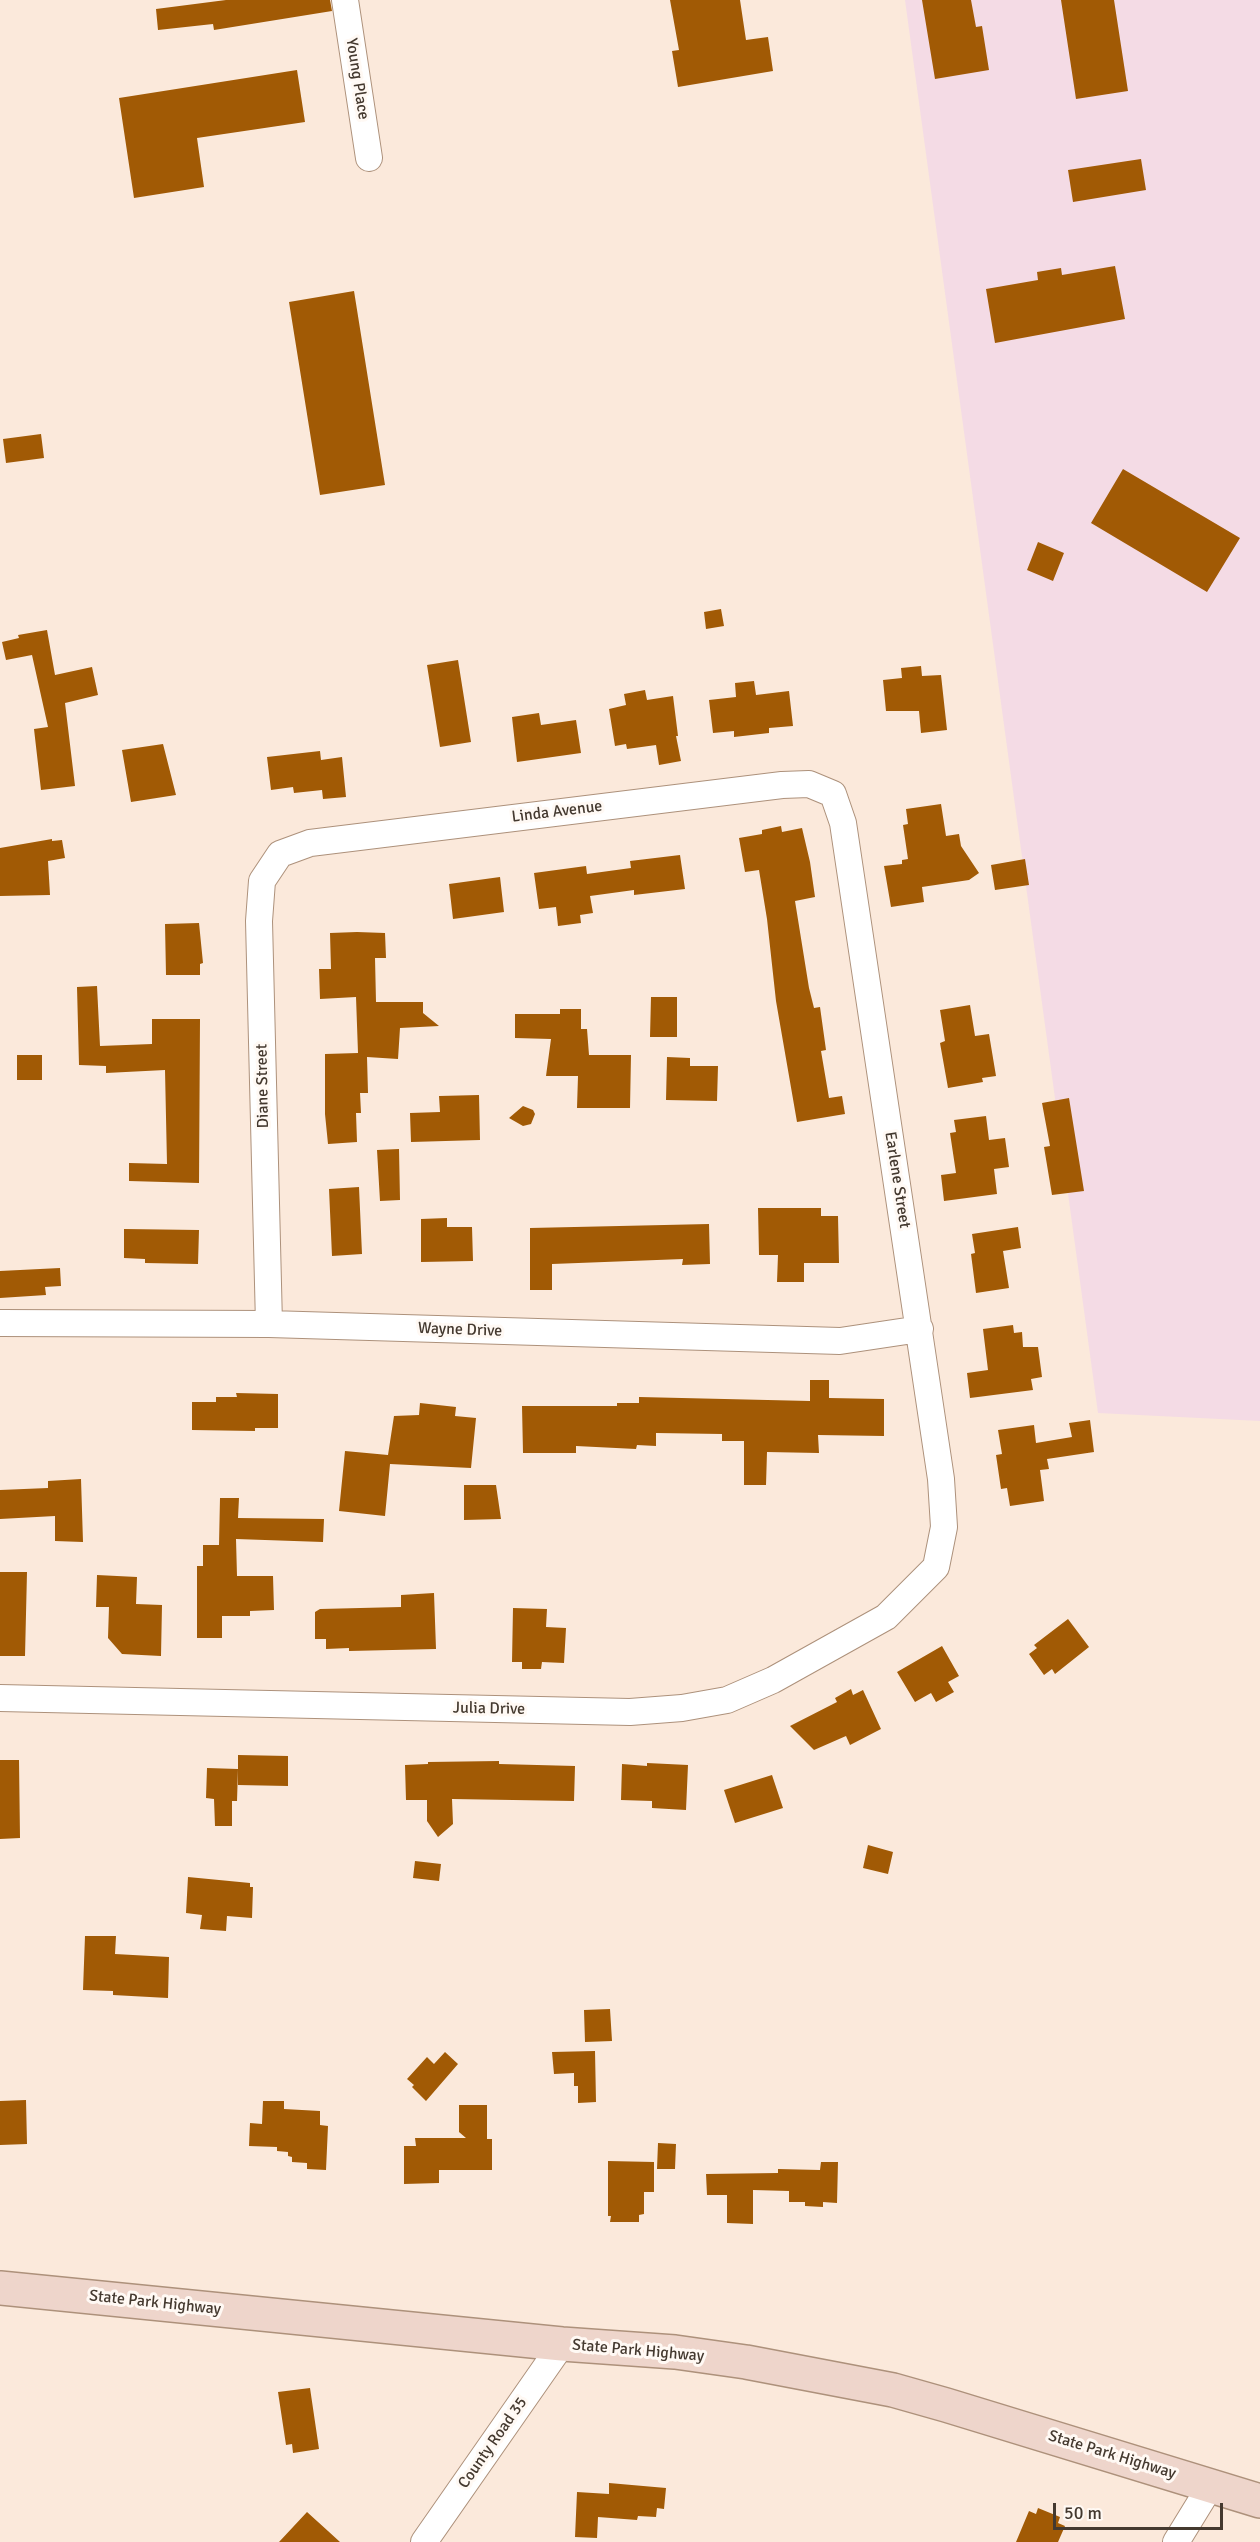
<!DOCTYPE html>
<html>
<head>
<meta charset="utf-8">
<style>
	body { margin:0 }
	#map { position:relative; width:1260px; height:2542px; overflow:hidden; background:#fbe9db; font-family:Signika,sans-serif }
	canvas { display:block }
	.scale { position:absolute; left:1053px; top:2503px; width:170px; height:27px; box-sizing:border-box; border:3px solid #44392f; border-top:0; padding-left:8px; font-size:18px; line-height:21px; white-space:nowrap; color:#44392f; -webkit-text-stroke:4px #fff9f4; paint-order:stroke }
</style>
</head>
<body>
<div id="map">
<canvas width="1260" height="2542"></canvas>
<div class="scale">50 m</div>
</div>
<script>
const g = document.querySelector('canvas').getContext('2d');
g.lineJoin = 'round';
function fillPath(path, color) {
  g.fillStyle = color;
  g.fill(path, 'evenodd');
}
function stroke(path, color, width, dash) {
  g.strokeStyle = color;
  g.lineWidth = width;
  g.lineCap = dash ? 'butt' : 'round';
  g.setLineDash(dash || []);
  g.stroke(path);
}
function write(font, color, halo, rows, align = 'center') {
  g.font = font + ' Signika,sans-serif';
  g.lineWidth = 6;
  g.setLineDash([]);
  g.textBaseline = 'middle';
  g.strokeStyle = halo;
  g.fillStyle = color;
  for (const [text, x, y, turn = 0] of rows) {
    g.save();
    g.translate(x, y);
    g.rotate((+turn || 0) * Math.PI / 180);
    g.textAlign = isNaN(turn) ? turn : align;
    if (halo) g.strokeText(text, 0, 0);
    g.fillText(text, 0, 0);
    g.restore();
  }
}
fillPath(new Path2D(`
	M905 0H1260V1421L1098 1413Z`), '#f4dbe5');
fillPath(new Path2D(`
	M226 0H330L332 11 214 30 213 24 158 30 156 9Z
	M670 0H740L746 40 768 37 773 71 678 87 672 51 679 50Z
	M922 0H971L976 27 982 26 989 70 935 79Z
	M1061 0H1114L1128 91 1076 99Z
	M297 70 305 122 197 138 204 187 134 198 119 98Z
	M1141 159 1146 190 1073 202 1068 170Z
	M1115 266 1125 319 995 343 986 289 1038 280 1037 272 1061 268 1062 275Z
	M354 291 385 485 320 495 289 302Z
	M41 434 44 458 6 463 3 439Z
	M1123 469 1240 538 1207 592 1091 523Z
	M1038 542 1064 553 1053 581 1027 570Z
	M721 609 724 626 706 629 704 612Z
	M47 630 55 675 92 667 98 695 65 703 75 786 41 790 34 729 48 727 32 655 6 660 2 642 19 638 18 635Z
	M458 660 471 742 440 747 427 665Z
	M921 666 922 676 941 675 947 730 921 733 919 711H886L883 680 902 678 901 668Z
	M754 681 756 695 789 691 793 726 769 728V733L734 737V731L713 733 709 700 736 697 735 683Z
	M645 690 647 700 673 696 678 736H676L681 761 659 765 656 745 627 749 626 744 615 746 609 709 626 705 624 694Z
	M539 713 541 725 576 720 581 753 517 762 512 717Z
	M163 744 176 795 131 802 122 750Z
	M320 751 321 760 342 757 346 797 323 799 322 790 294 793 293 787 271 790 267 757Z
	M941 804 946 836 959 834 961 846 979 873 969 880 922 887 924 902 891 907 884 866 902 864V860L908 859 903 825 908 824 906 809Z
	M781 826 782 832 802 828 810 862 815 897 795 901 809 988 814 1008 820 1007 826 1050 821 1051 829 1098 842 1096 845 1114 797 1122 776 1001 767 919 759 870 745 872 739 838 762 834V830Z
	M52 839V841L62 840 65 858 48 861 50 895 0 896V848Z
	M680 855 685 889 634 895V890L590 896 593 913 580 915 581 923 558 926 556 907 539 909 534 873 586 866 587 874 631 868 630 861Z
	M1025 859 1029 885 995 890 991 865Z
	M500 877 504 912 453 919 449 884Z
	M199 923 203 963 200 964V975H166L165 924Z
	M357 932 385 933 386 958H375L376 1002H423V1013L439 1026 400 1028 398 1059 367 1057 368 1093H360L361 1113H356L357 1142 328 1144 325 1114V1054L358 1053 356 997 320 999 319 969H331L330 933Z
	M97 986 100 1046 152 1044V1019H200L199 1183 129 1181V1163L167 1164 165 1070 106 1073V1066L79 1065 77 987Z
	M651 997H677V1037H650Z
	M970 1005 975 1036 989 1034 996 1076 982 1078 983 1082 948 1088 940 1043 945 1041 940 1010Z
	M560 1009H581V1029H587L589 1055H631L630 1108H577L578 1076H546L551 1039 515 1038V1014H560Z
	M17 1055H42V1080H17Z
	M667 1057 690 1058V1066H718L717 1101 666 1100Z
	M479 1095 480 1140 411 1142 410 1113 440 1112 439 1096Z
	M1069 1098 1084 1191 1052 1195 1044 1147 1050 1146 1042 1103Z
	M523 1106 533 1110 535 1114 531 1124 523 1126 509 1118Z
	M986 1116 989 1140 1005 1138 1009 1167 994 1169 997 1194 944 1201 941 1175 956 1173 950 1133 956 1132 954 1120Z
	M399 1149 400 1200 380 1201 377 1150Z
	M359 1187 362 1254 332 1256 329 1189Z
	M758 1208H821V1216H838L839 1263H804V1282H777L778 1255H759Z
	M447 1218V1227H472L473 1261 421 1262V1219Z
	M709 1224 710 1264 682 1265 683 1259 552 1264V1290H530V1228Z
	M1018 1227 1021 1248 1003 1251 1009 1288 976 1293 971 1254 975 1253 972 1234Z
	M124 1229 199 1230 198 1264 145 1263V1259L124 1258Z
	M60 1268 61 1286 45 1287 46 1295 0 1298V1271Z
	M1013 1325 1014 1333 1022 1332 1023 1347H1038L1042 1377 1031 1379 1033 1390 970 1398 967 1373 988 1370 983 1329Z
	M810 1380H829V1398L884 1399V1436L818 1435 819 1453 767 1452 766 1485H744V1441H722V1434L656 1433V1446L637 1445 636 1449 576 1446V1453H523L522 1406H617V1403H639V1397L810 1401Z
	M236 1393 278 1394V1428H255V1431L192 1430V1402H216V1397H237Z
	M420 1403 456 1407 455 1416 476 1418 471 1468 390 1464 385 1516 339 1511 345 1451 388 1455 394 1416 419 1415Z
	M1090 1420 1094 1452 1047 1459 1049 1469 1040 1470 1044 1501 1010 1506 1007 1488 1001 1489 996 1455 1002 1454 998 1430 1034 1425 1036 1443 1072 1437 1069 1423Z
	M81 1479 83 1542 55 1541V1516L0 1519V1490L48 1488V1481Z
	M464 1485H496L501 1519 464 1520Z
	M220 1498H239L238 1518 324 1519 323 1542 236 1539 237 1576H273L274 1610 250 1611V1616H222V1638H197V1566H203V1545H219Z
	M0 1572H27L25 1656H0Z
	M97 1575 137 1577 136 1604 162 1605 161 1656 122 1654 108 1638 109 1607H96Z
	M434 1593 436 1649 349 1651V1648L326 1649V1639H315V1612L320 1609 401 1607V1595Z
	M513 1608 547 1609 546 1627 566 1628 564 1663 542 1662 541 1669H522V1662H512Z
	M1068 1619 1089 1647 1055 1674 1052 1669 1044 1675 1029 1654 1037 1648 1034 1645Z
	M942 1646 959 1676 948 1682 954 1692 936 1702 931 1693 915 1702 897 1672Z
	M851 1689 853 1695 863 1690 881 1729 850 1745 846 1736 814 1750 790 1726 837 1702 835 1698Z
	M238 1755 288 1756V1786L238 1785Z
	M0 1760H19L20 1838 0 1839Z
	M499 1761V1764L575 1766 574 1801 452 1799 453 1824 438 1837 427 1821V1800H406L405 1765 428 1764V1762Z
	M647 1763 688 1765 686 1810 652 1808V1801L621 1800 622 1764 647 1766Z
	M207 1768 238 1769 237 1801H232V1826H215L214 1799 206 1798Z
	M772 1775 783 1808 735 1823 724 1790Z
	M868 1845 893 1852 888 1874 863 1868Z
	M415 1861 441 1864 439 1881 413 1878Z
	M188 1877 250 1883V1887H253L252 1918 227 1916 226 1931 200 1929 202 1915 186 1913Z
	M85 1936H116L115 1954 169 1957 168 1998 113 1995V1991L83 1990Z
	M610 2009 612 2041 585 2042 584 2010Z
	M595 2051 596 2102 578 2103V2086H574V2073L554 2074 552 2052Z
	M445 2052 458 2064 426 2101 412 2087 414 2085 407 2079 427 2057 434 2064Z
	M26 2100 27 2144 0 2145V2101Z
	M263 2101H284V2109L320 2111V2125L328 2126 326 2170 307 2169V2163L292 2162V2157L288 2156V2152L277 2151V2147L249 2146 250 2123 262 2124Z
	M459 2105H487V2139H492V2170H439V2183L404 2184V2146H416L415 2138H466L459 2132Z
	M658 2143 676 2144 675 2169H657Z
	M608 2161 654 2162V2192H644V2214L639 2215V2222H610L611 2216H608Z
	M821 2162H838L837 2203 823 2202V2207L805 2206V2202H789V2191L753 2190V2224L727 2223V2195H707L706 2174 778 2173V2169L820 2170Z
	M310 2388 319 2449 293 2453 292 2444 286 2445 278 2392Z
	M609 2483 666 2488 664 2509 657 2508 656 2517 638 2516 637 2520 598 2517 597 2538 575 2537 577 2492 609 2494Z
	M1038 2508 1060 2517 1058 2523 1065 2526 1058 2542H1016L1029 2511 1036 2514Z
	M307 2512 328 2531 340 2542H279Z`), '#a15a05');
const street = new Path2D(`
	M345 0 369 158
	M0 1323 269 1324 840 1341 920 1329
	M0 1698 630 1712 682 1708 727 1700 773 1680 886 1617 936 1567 944 1527 941 1479 843 823 833 794 809 784 782 785 310 843 280 854 262 881 259 921 269 1324
	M424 2542 562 2344
	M1176 2542 1211 2485`);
const secondary = new Path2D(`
	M0 2288 562 2344 675 2352 746 2362 893 2390 946 2405 1260 2501`);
stroke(street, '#ad917b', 28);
stroke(secondary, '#ad917b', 36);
stroke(street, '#fff', 26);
stroke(secondary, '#eed5cb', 33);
write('16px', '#44392f', '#fff9f4', [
	["Young Place",357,79,81],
	["Linda Avenue",557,812,-7],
	["Diane Street",263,1086,-91],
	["Earlene Street",897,1180,81],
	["Wayne Drive",460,1330,2],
	["Julia Drive",489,1709,1],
	["State Park Highway",155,2303,6],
	["State Park Highway",638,2351,5],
	["County Road 35",493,2443,-55],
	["State Park Highway",1112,2455,17]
]);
</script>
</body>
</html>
